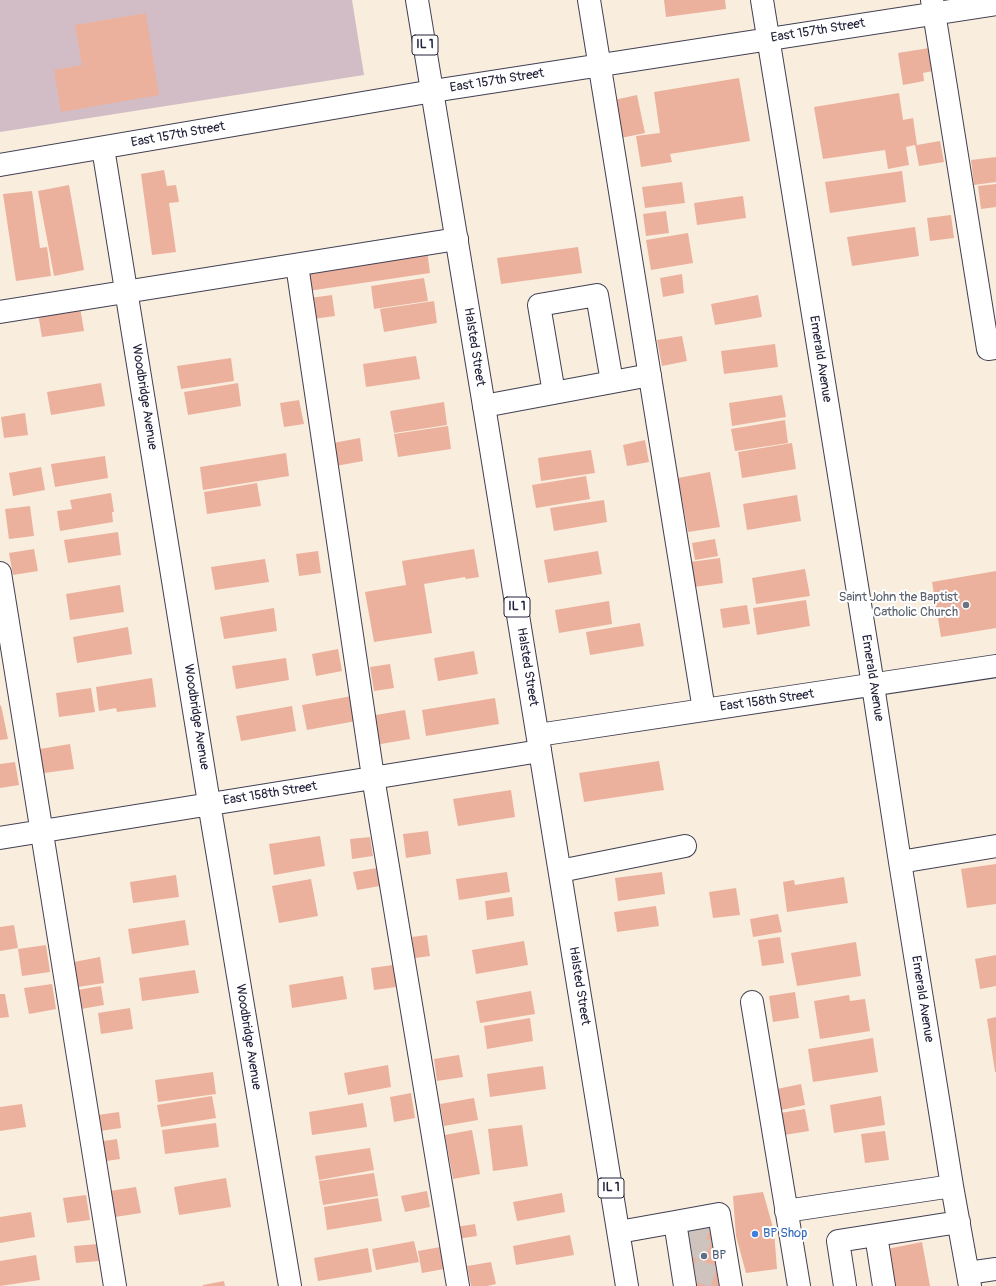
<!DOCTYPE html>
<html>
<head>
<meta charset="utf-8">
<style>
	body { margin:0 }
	canvas { display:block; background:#f9edde }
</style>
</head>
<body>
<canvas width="996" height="1286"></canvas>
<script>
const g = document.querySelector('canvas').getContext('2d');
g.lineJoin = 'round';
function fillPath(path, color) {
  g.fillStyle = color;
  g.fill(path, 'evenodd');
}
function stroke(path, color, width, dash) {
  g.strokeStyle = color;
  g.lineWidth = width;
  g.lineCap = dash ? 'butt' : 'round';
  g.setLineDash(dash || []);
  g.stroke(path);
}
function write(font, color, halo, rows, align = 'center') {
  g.font = font + ' Pangolin,sans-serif';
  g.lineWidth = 4;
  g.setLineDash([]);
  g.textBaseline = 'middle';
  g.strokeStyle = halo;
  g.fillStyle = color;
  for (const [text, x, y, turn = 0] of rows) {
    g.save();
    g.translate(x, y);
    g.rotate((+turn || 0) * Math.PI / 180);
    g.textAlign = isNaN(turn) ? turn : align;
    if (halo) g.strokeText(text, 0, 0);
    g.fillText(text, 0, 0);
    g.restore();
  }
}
fillPath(new Path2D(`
	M0 0H352L364 75 0 132Z`), '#d2bdc6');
fillPath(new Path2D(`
	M664 0H725L726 9 666 17Z
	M146 13 159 95 61 112 54 70 82 65 75 25Z
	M929 48 933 71 923 73 924 81 903 85 898 53Z
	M739 78 750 141 670 154 672 162 641 167 636 136 660 133 654 92Z
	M899 93 903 120 913 118 917 145 940 141 944 162 919 166 915 145 906 147 909 165 888 169 885 150 823 159 814 107Z
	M637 95 645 133 621 138 614 100Z
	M996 157V182L974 185 971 160Z
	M164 170 167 186 176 185 179 202 169 203 176 252 152 255 141 174Z
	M902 171 906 202 830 213 825 182Z
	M682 182 685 203 645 208 642 187Z
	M996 184V207L981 209 978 186Z
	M69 185 84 270 54 276 38 191Z
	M32 191 40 248 47 247 51 276 16 281 3 194Z
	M743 196 746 218 697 225 694 203Z
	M666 211 669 233 646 236 643 214Z
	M951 215 954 238 930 241 927 218Z
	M915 227 919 256 852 266 847 237Z
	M688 233 693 263 651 270 646 240Z
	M578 247 582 273 501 284 497 258Z
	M427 250 430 273 308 291 305 268Z
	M682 274 684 293 663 297 660 278Z
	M424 278 428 301 374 309 371 286Z
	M332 295 335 316 313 319 310 298Z
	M758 295 762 317 715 325 711 304Z
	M434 301 437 323 384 332 380 309Z
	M80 307 84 331 42 337 38 314Z
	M682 336 687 361 662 366 657 340Z
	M775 344 778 367 724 374 721 351Z
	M416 356 420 379 366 387 363 364Z
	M231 358 234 381 181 389 177 366Z
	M101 383 105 406 51 415 47 392Z
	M238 383 241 406 188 415 184 392Z
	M782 395 786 417 732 426 729 403Z
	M299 400 304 424 284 427 280 403Z
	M444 402 447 425 394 433 390 411Z
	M25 413 28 435 4 438 1 417Z
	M785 420 788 443 735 451 731 429Z
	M448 426 451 449 398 457 394 434Z
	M360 438 363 461 336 466 333 443Z
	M645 440 649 462 627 466 623 445Z
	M792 443 796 469 742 478 738 452Z
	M591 450 595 473 541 481 538 458Z
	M286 453 289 476 203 490 200 467Z
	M105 456 108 478 55 487 51 464Z
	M41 467 45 490 13 496 9 473Z
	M710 472 720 527 688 532 678 478Z
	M586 476 590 499 536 508 532 485Z
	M257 483 261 506 207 514 204 492Z
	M111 493 114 512H112L113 522 60 531 57 511 72 509 70 500Z
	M797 495 801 521 747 530 743 504Z
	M604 500 607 522 554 531 550 508Z
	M30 506 34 536 9 539 5 509Z
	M118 532 121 555 68 563 64 540Z
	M715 539 718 556 695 560 692 543Z
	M34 549 38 571 13 575 9 553Z
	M474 549 479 577 466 579 465 577 424 584 432 633 374 642 365 592 406 585 402 561Z
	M318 551 321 573 299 576 296 554Z
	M598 551 602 574 548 583 544 560Z
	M720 558 723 583 694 587 690 562Z
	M265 559 269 582 215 590 211 567Z
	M805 569 810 596 756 604 752 578Z
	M996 571V628L941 637 932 582Z
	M120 585 124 612 70 620 66 594Z
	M806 600 810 626 757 635 753 608Z
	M609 601 612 624 559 633 555 610Z
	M747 605 750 624 723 628 720 609Z
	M274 608 277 631 224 639 220 617Z
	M640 623 644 646 590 655 586 632Z
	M128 627 132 654 77 663 73 637Z
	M338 649 342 671 316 676 312 654Z
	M474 651 478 674 438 681 434 658Z
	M286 658 289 680 236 689 232 666Z
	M390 664 394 688 374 691 370 667Z
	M152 678 156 707 117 712 116 708 99 711 96 687Z
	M91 688 95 712 59 717 56 693Z
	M352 696 356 721 307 730 302 705Z
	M495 698 499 724 426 736 422 710Z
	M1 705 8 739 0 740V706Z
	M292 706 296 731 241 741 236 716Z
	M405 710 410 739 375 745 370 716Z
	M70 744 74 769 44 773 40 749Z
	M659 761 664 790 584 802 579 773Z
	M15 762 19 785 0 788V764Z
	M511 790 515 817 458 826 453 799Z
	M428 831 431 854 406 858 403 834Z
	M320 836 325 866 274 875 269 844Z
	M370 837 373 856 352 859 350 839Z
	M996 864V904L967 908 961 869Z
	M377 868 380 886 357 890 353 872Z
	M507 872 510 892 459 900 456 879Z
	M662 872 665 894 618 901 615 878Z
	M176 875 179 897 133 903 130 882Z
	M844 877 848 903 787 912 783 882 794 880 795 885Z
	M311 879 318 916 279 923 272 886Z
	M736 888 740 915 713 918 709 892Z
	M512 897 514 916 487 920 485 901Z
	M656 906 659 926 617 932 614 912Z
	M778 914 782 932 753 937 750 919Z
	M185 920 189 945 132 954 128 929Z
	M14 925 18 948 0 951V927Z
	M427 935 430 956 415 958 412 937Z
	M780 937 784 963 762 966 758 940Z
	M524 941 528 965 476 974 472 950Z
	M856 942 861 976 797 986 791 953Z
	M46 945 50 972 22 976 18 949Z
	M996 955V986L980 989 975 959Z
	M100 957 104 983 78 987 74 962Z
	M393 965 396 987 374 990 371 968Z
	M195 970 199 993 142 1001 139 978Z
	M343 976 347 999 292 1008 289 985Z
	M52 984 56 1009 29 1014 24 988Z
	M101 986 104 1005 81 1009 77 990Z
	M531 991 535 1014 480 1023 476 1001Z
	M795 992 799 1018 773 1022 769 996Z
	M0 994H5L9 1017 0 1018Z
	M849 995 850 1001 865 999 870 1031 820 1039 814 1001Z
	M130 1008 133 1029 101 1034 98 1013Z
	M996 1017V1072H995L987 1019Z
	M530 1018 533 1041 487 1049 484 1026Z
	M873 1038 878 1072 813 1082 808 1049Z
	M459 1055 463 1077 437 1081 434 1059Z
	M388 1065 391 1087 348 1095 344 1073Z
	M543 1066 546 1089 490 1097 487 1074Z
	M213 1072 216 1094 158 1102 155 1080Z
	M801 1084 805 1105 781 1110 777 1089Z
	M411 1093 415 1118 394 1122 390 1097Z
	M212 1096 216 1118 161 1127 157 1105Z
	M881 1096 885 1125 834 1133 830 1105Z
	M474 1098 478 1120 444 1126 440 1104Z
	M363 1103 367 1127 312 1135 309 1112Z
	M22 1104 26 1127 0 1131V1107Z
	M805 1109 809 1131 784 1135 780 1113Z
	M119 1112 121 1128 100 1131 98 1115Z
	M216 1123 219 1147 165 1154 162 1130Z
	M522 1125 528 1166 493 1171 488 1129Z
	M472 1130 480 1174 453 1179 445 1135Z
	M885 1131 889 1160 865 1163 861 1134Z
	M117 1139 120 1159 100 1162 97 1142Z
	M370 1148 374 1170 319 1180 315 1156Z
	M374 1173 378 1196 323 1205 319 1181Z
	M226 1178 231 1207 179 1215 174 1187Z
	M136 1187 141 1213 115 1217 110 1191Z
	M427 1191 430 1207 405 1212 401 1196Z
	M763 1192 774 1231 777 1269 746 1273 736 1236 733 1196Z
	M562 1193 565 1212 517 1221 513 1202Z
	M86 1195 90 1220 67 1223 63 1198Z
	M378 1198 382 1221 327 1230 324 1207Z
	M31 1212 35 1237 0 1243V1217Z
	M711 1221 722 1286H696L686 1226Z
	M475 1224 477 1236 457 1239 456 1227Z
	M570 1235 574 1255 516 1265 513 1246Z
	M414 1241 419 1262 376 1270 372 1249Z
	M922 1242 930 1286H894L887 1249Z
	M98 1244 99 1261 76 1263 74 1246Z
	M440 1247 444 1269 422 1273 418 1251Z
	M368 1248 372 1272 318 1281 314 1258Z
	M36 1255 40 1280 0 1286V1261Z
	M491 1262 496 1284 487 1286H471L467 1266Z
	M224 1281 225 1286H203V1285Z`), '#ecb19d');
stroke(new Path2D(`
	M688 1225 713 1234
	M687 1244 717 1254
	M693 1270 719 1278`), '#cec4bd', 22, [22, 11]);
const minor = new Path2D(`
	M589 0 704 710
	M762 0 870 666 900 862 952 1186 970 1286
	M932 0 988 349 996 348
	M103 148 209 803 290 1286
	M0 165 433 91 996 4
	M297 265 373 777 458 1286
	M0 312 457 239
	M554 393 539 305 597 295 612 382
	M484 406 650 375
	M0 573 115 1286
	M538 735 996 666
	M0 838 540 751
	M900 862 996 846
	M560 871 685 846
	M752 1002 799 1286
	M786 1211 952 1186
	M675 1222 719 1214 731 1286
	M619 1232 675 1222 685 1286
	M876 1235 884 1286
	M968 1273 996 1269
	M845 1286 838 1241 959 1222`);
const major = new Path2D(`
	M417 0 484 406 627 1286`);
stroke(minor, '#424053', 24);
stroke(major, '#424053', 24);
stroke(minor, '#fff', 22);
stroke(major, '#fff', 22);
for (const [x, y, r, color] of [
	[966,605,4,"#6b7280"],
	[755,1234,4,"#3f7fe0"],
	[704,1256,4,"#5c6f8a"]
]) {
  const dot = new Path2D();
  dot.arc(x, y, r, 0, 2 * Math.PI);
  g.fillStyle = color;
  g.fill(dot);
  stroke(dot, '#fff', 1.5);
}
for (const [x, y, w] of [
	[425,45,26],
	[517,607,26],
	[611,1188,26]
]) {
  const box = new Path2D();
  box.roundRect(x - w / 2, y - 10, w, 20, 3);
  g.fillStyle = '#fff';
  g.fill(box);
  stroke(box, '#22223b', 1);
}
write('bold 12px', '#22223b', null, [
	["IL 1",425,45],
	["IL 1",517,607],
	["IL 1",611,1188]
]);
write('13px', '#22223b', '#fff', [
	["East 157th Street",818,31,-9],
	["East 157th Street",497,81,-9],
	["East 157th Street",178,135,-10],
	["Halsted Street",474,347,81],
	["Emerald Avenue",820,359,81],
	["Woodbridge Avenue",144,397,81],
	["Halsted Street",527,667,81],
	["Emerald Avenue",872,678,81],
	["East 158th Street",767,701,-8],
	["Woodbridge Avenue",196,717,81],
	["East 158th Street",270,794,-9],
	["Halsted Street",579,986,81],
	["Emerald Avenue",922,999,81],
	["Woodbridge Avenue",248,1037,81]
]);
write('13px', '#5b616d', '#fff', [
	["Saint John the Baptist",958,598],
	["Catholic Church",958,613]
], 'right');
write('13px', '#366cbe', '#fff', [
	["BP Shop",763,1234]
], 'left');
write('13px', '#4e5e75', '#fff', [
	["BP",712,1256]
], 'left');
</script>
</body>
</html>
